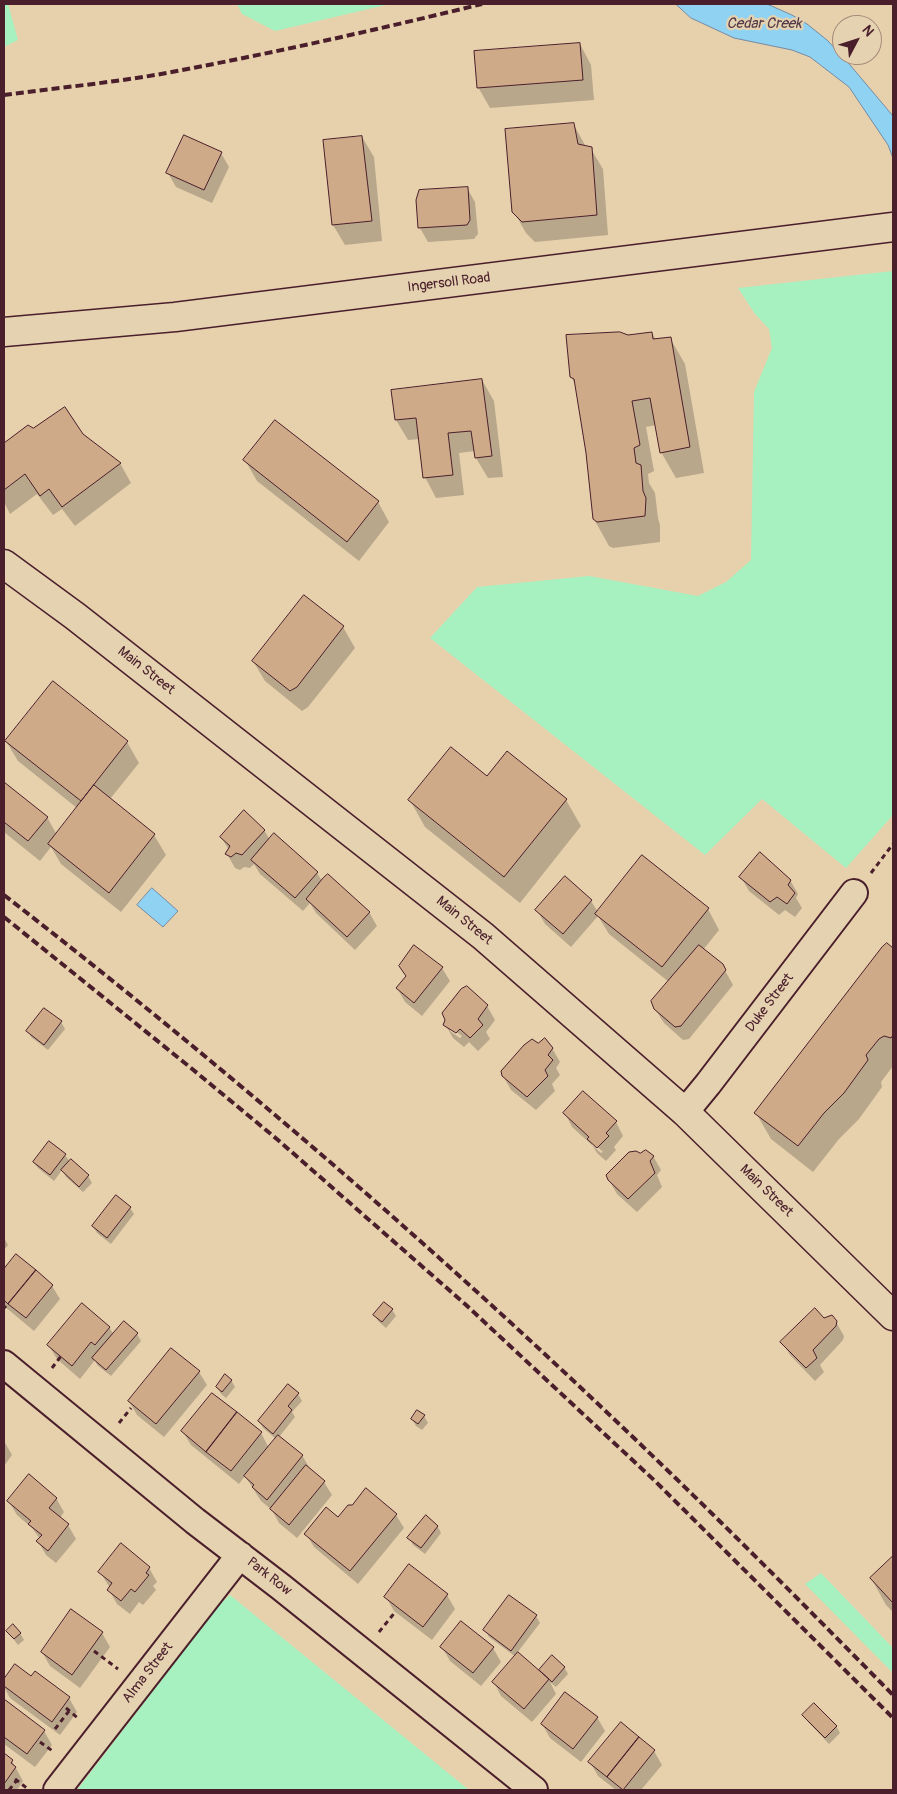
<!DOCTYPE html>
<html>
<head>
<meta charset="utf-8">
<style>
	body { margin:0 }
	#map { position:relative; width:897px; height:1794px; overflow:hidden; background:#e7d1ad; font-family:Pangolin,sans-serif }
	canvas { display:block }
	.frame { position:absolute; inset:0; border:5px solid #4a1f2b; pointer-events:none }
	.north { position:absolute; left:832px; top:15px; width:50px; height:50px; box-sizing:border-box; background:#e5d2b0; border:1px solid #a78a7b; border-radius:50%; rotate:50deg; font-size:14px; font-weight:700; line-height:20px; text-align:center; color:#4a1f2b }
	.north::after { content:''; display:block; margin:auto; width:18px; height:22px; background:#4a1f2b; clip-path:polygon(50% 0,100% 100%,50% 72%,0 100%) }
</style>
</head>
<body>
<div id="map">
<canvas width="897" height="1794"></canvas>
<div class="frame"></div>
<div class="north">N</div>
</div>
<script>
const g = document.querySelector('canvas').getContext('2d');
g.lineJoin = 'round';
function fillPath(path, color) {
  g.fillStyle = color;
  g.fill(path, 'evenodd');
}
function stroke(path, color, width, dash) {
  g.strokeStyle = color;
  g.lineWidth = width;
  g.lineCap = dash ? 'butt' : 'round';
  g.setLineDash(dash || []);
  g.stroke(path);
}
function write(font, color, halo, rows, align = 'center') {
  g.font = font + ' Pangolin,sans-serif';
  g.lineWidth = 4.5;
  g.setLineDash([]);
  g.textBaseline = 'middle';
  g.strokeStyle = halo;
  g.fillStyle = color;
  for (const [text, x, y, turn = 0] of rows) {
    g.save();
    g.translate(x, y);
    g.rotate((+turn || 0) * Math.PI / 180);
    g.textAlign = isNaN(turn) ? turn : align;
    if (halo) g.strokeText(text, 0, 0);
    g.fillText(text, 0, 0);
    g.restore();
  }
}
fillPath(new Path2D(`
	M4 4H8L18 40 4 47Z
	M237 4H390L275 31 242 14Z
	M893 271V815L846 868 762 799 705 855 430 638 477 587 589 576 698 596 726 582 751 560 754 392 772 348 769 329 755 314 738 288Z
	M821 1573 893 1648V1673L805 1584Z
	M230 1595 469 1790H77L219 1605Z`), '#a7f1c0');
const water = new Path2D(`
	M676 4H767L792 15 807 24 827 40 845 59 893 116V158L888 145 849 87 810 57 792 50 734 38 691 18Z
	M152 888 178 911 163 927 137 905Z`);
fillPath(water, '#90d2f2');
stroke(water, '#748aa2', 1);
fillPath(new Path2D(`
	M580 44 591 65 594 100 490 108 478 87Z
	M574 125 586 147 591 149 603 169 608 235 535 242 526 233 514 212Z
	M362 137 374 157 382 241 345 245 333 225Z
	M221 153 229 167 212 203 176 187 168 173Z
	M467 188 475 202 478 234 474 239 428 242 420 228 418 200Z
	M652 333 656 340 670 338 685 364 704 473 676 478 661 452 656 425 646 427 654 471 648 474 649 483 655 493 658 518 660 525V542L613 548 609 546 594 519 587 452 576 386 571 376 628 337Z
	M482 380 494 401 503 477 488 478 476 458 475 451 459 453 464 495 436 498 425 477 420 439 408 440 396 420 393 391Z
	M28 427 33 429 82 435 120 463 131 483 75 526 62 509 53 515 37 494 10 514 4 502V445Z
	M245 460 378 502 389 522 359 561 257 481Z
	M304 596 343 627 355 648 308 707 302 711 265 681 253 661Z
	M53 683 127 742 139 763 110 799 154 835 166 855 121 912 61 864 51 847 40 861 4 832V783L47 817 57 835 77 808 18 761 6 741Z
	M487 778 566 800 581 826 520 903 425 827 410 800Z
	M264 830 270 840 317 873 322 881 369 912 377 926 355 950 316 913 310 903 303 911 260 874 254 864 250 868 244 867 240 870 235 868 227 854 229 850 221 837Z
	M741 877 790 880 798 894 796 898 802 908 795 917 785 910 779 915 749 891Z
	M565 878 591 901 598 912 708 909 719 930 703 950 722 965 733 985 689 1039 683 1040 664 1023 655 1009 669 982 609 934 598 916 571 947 545 924 537 910Z
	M887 945 893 950V1066L881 1082 882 1087 859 1119 839 1139 813 1172 771 1139 756 1113Z
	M442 968 450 981 422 1016 405 1002 397 988 407 977Z
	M487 1006 495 1020 486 1032 490 1039 478 1051 469 1042 464 1047 453 1038 445 1024ZM450 1028 462 1036 460 1038 450 1031Z
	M44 1009 61 1022 65 1029 48 1050 31 1037 28 1031Z
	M538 1044 552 1048 560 1062 556 1068 560 1075 552 1084 555 1091 536 1110 511 1090 503 1076Z
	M565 1113 616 1122 623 1136 614 1147 616 1150 606 1161 597 1153 592 1145 572 1127ZM592 1142 603 1152 601 1153 592 1145Z
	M640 1154 653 1156 661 1170 657 1175 662 1187 637 1212 617 1194 609 1180Z
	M65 1155 70 1162 71 1161 88 1176 92 1183 83 1192 66 1177 62 1170 54 1181 38 1168 34 1162Z
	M116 1197 130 1208 134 1214 111 1244 97 1233 93 1226Z
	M4 1238 8 1245 4 1250Z
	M16 1256 52 1286 60 1299 34 1331 4 1306V1270Z
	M392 1310 396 1316 386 1328 378 1321 375 1315Z
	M824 1320 836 1322 844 1336 843 1340 820 1365 824 1372 815 1381 790 1355 782 1342Z
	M109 1327 114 1335 137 1334 141 1341 111 1376 97 1365 95 1360 80 1379 57 1359 49 1346Z
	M199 1372 207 1385 164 1437 137 1415 129 1401Z
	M231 1380 235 1387 226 1398 221 1394 217 1387Z
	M288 1386 298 1394 302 1401 292 1412 295 1417 279 1437 302 1455 310 1469 324 1482 332 1495 297 1538 279 1523 272 1510 261 1501 245 1476 239 1484 191 1445 183 1432 261 1433 269 1448 276 1439 263 1428 259 1421Z
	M424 1416 428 1423 422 1430 416 1426 412 1419Z
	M4 1441 12 1455 4 1466Z
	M56 1498 64 1512 60 1518 68 1525 76 1539 56 1563 46 1555 38 1541 40 1539 32 1528 17 1515 9 1502Z
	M396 1515 404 1528 358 1584 314 1547 306 1534 338 1519Z
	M438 1527 441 1533 425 1554 413 1545 409 1538Z
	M893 1557V1612L886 1605 871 1578Z
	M409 1566 447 1595 455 1609 432 1640 394 1611 386 1597Z
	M149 1568 157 1582 153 1586 156 1590 143 1605 139 1602 130 1614 117 1604 109 1590 110 1588 100 1572Z
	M536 1616 540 1623 517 1653 543 1675 540 1670 564 1667 568 1674 556 1687 550 1682 556 1694 532 1722 501 1696 494 1682 516 1657 489 1637 485 1630Z
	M8 1632 20 1633 24 1640 18 1645Z
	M102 1633 110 1647 80 1688 50 1666 42 1652Z
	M442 1647 493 1648 501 1662 481 1686 450 1661Z
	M15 1666 31 1678 69 1698 77 1712 60 1735 10 1698 4 1687V1681Z
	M4 1701 44 1731 52 1745 35 1767 4 1744Z
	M804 1715 836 1726 840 1733 829 1744 808 1722Z
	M597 1717 605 1731 581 1762 550 1738 542 1724Z
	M621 1724 654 1751 662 1765 641 1790H616L598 1776 590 1762Z
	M4 1754 12 1761 23 1781 17 1790H4Z`), '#0003');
const building = new Path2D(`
	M580 43 583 80 477 88 474 51Z
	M574 123 578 144 592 147 597 215 522 222 512 212 505 129Z
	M184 135 222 152 204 190 166 173Z
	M362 136 372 221 332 225 323 140Z
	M468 187 470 220 467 225 418 228 416 200 419 190Z
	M620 332 628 335 652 332 653 339 671 337 690 447 660 453 650 398 632 401 640 445 634 448 636 463 641 465 643 491 646 498 645 516 597 522 593 519 586 453 574 379 570 377 566 335Z
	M482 379 492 456 475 458 471 431 448 433 453 475 423 478 416 418 395 420 391 390Z
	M65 407 83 434 121 463 62 507 49 489 40 496 25 474 4 490V443L28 425 33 428Z
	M275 420 379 501 347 542 243 460Z
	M304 595 344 626 297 687 290 691 252 661Z
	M53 681 128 741 81 801 5 741Z
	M451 747 487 776 507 751 567 799 504 877 408 800Z
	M4 782 48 817 28 841 4 822Z
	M94 785 155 834 109 893 48 844Z
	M244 810 265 830 242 855 236 853 231 857 225 854 230 846 220 837Z
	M274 833 318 872 295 898 251 860Z
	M760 852 791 880 788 885 795 893 787 904 777 897 770 902 739 877Z
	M642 855 709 908 662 967 595 914Z
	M328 874 370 912 347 937 306 899 323 878Z
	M565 876 592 900 563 934 535 910Z
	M887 943 893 948V1035L891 1038 884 1036 879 1039 866 1055 868 1060 844 1093 824 1113 798 1146 754 1113 882 947Z
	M414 945 443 967 414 1003 396 988 406 976 399 966Z
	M699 945 723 964 726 970 681 1026 675 1027 654 1009 651 1001Z
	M467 986 488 1005 478 1019 483 1025 470 1038 460 1029 456 1033 443 1025 445 1020 442 1013 461 989Z
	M44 1008 62 1021 44 1045 26 1031Z
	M545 1038 553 1048 548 1055 553 1060 545 1070 548 1076 527 1097 502 1076 501 1071 524 1045 532 1039 538 1043Z
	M583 1091 617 1121 606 1133 609 1136 597 1148 587 1139 589 1137 563 1113Z
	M49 1141 66 1154 50 1175 33 1162Z
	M646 1150 654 1156 650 1161 655 1173 628 1199 608 1180 606 1175 629 1152 636 1151 640 1153Z
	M71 1159 89 1175 79 1187 61 1170Z
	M116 1195 131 1207 107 1238 92 1226Z
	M16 1254 36 1270 8 1304 4 1300V1269Z
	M36 1270 53 1285 26 1318 8 1304Z
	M384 1302 393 1309 382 1322 373 1315Z
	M82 1303 110 1327 95 1345 91 1342 72 1366 47 1345Z
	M815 1308 824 1318 832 1315 837 1321 836 1326 813 1350 817 1358 806 1368 780 1342Z
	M124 1321 138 1333 106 1370 92 1358Z
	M171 1348 200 1371 156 1424 128 1401Z
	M225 1374 232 1380 222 1392 216 1387Z
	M288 1384 299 1393 288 1406 292 1410 273 1434 258 1421Z
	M212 1393 237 1412 206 1452 181 1431Z
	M417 1410 425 1415 418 1424 411 1419Z
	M237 1412 262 1432 231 1471 206 1452Z
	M278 1435 303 1455 267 1500 252 1487 254 1485 244 1476Z
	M306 1465 325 1481 289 1525 270 1509Z
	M29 1474 57 1498 49 1508 69 1524 48 1551 36 1541 42 1535 28 1524 31 1521 7 1501Z
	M366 1488 397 1514 350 1571 304 1534 326 1507 338 1517 348 1505H352Z
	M426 1515 438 1526 421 1548 407 1538Z
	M121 1543 150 1567 146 1573 149 1575 135 1592 131 1589 121 1601 107 1590 112 1583 98 1572Z
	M893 1556V1603L870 1578Z
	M409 1564 448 1594 423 1627 384 1597Z
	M509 1595 537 1615 511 1651 483 1630Z
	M71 1609 103 1632 72 1675 41 1652Z
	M461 1621 494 1647 473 1673 440 1647Z
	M13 1624 21 1633 14 1639 6 1631Z
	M518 1652 549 1679 524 1709 492 1682Z
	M552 1655 565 1667 552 1682 539 1670Z
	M15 1664 31 1676 35 1671 70 1697 52 1722 4 1686V1679Z
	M565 1692 598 1717 573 1749 541 1724Z
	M4 1699 45 1730 27 1754 4 1737Z
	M814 1703 837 1726 825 1738 802 1715Z
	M621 1722 639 1737 607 1777 588 1762Z
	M639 1737 655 1750 623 1790 607 1777Z
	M4 1753 13 1760 11 1763 16 1767 4 1784Z`);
fillPath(building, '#ceaa89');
stroke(building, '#4a1f2b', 1);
const minor = new Path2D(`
	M685 1112 708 1084 854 893
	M4 1364 195 1521 281 1587 534 1790
	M57 1790 240 1555`);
const major = new Path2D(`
	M4 332 175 317 893 227
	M4 564 75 616 483 936 685 1112 893 1316`);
stroke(minor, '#4a1f2b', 30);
stroke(major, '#4a1f2b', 31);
stroke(new Path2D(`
	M871 873 893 844
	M4 1308 6 1306
	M52 1368 61 1356
	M119 1423 131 1408
	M379 1632 396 1611
	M94 1651 118 1669
	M66 1708 79 1719
	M55 1729 69 1711
	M40 1742 54 1752
	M15 1779 28 1789
	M9 1790 17 1780`), '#4a1f2b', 3, [5, 4]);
stroke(minor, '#e5d2b0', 26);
stroke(major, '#e5d2b0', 28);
stroke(new Path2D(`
	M4 95C56 88 109 83 161 74 269 54 376 30 482 4
	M4 895C233 1073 454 1264 663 1466 741 1541 817 1618 893 1695
	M4 917 191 1068 278 1140 465 1304 655 1481 893 1718`), '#4a1f2b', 4, [8, 4]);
write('14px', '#4a1f2b', '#e5d2b0', [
	["Ingersoll Road",449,283,-7],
	["Main Street",146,671,38],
	["Main Street",464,921,39],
	["Duke Street",770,1003,-53],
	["Main Street",766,1191,44],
	["Park Row",269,1577,38],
	["Alma Street",148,1673,-52]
]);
write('italic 15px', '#543a49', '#e5d2b0', [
	["Cedar Creek",764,24]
]);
</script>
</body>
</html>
